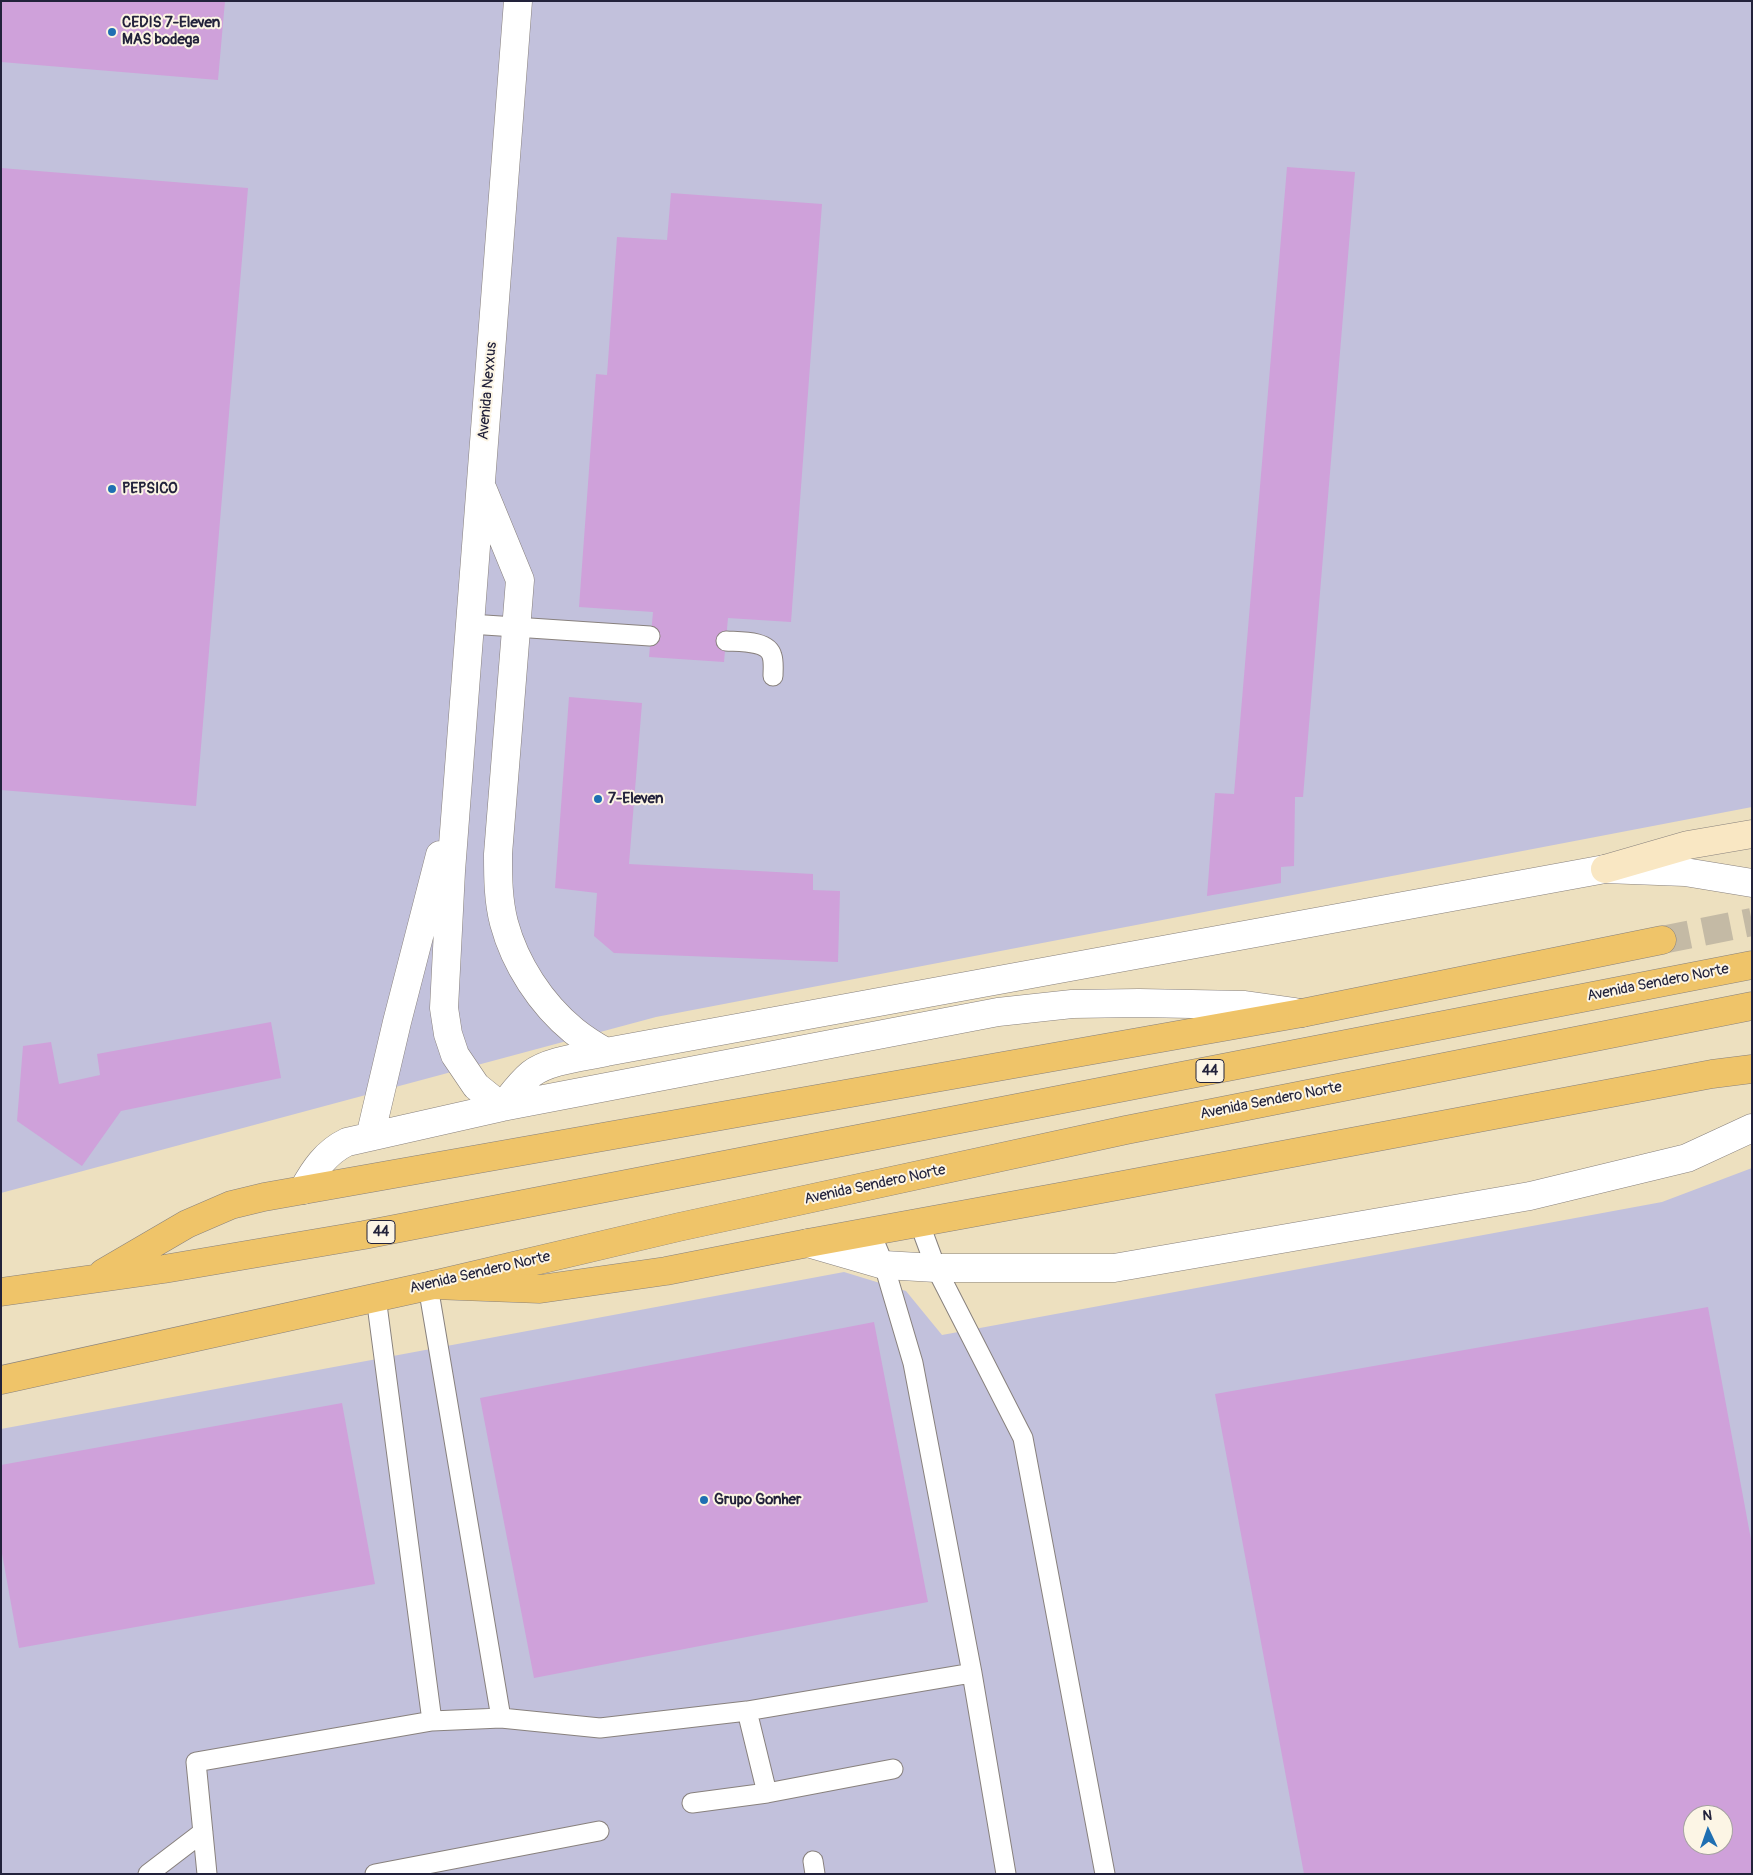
<!DOCTYPE html>
<html>
<head>
<meta charset="utf-8">
<style>
	body { margin:0 }
	#map { position:relative; width:1753px; height:1875px; overflow:hidden; background:#ede0bf; font-family:Pangolin,sans-serif }
	canvas { display:block }
	.frame { position:absolute; inset:0; border:2px solid #22223b; pointer-events:none }
	.north { position:absolute; left:1683px; top:1805px; width:50px; height:50px; box-sizing:border-box; background:#fcf5e5; border:1px solid #a5a1a1; border-radius:50%; rotate:357deg; font-size:14px; font-weight:700; line-height:20px; text-align:center; color:#22223b }
	.north::after { content:''; display:block; margin:auto; width:18px; height:22px; background:#1f6fb2; clip-path:polygon(50% 0,100% 100%,50% 72%,0 100%) }
</style>
</head>
<body>
<div id="map">
<canvas width="1753" height="1875"></canvas>
<div class="frame"></div>
<div class="north">N</div>
</div>
<script>
const g = document.querySelector('canvas').getContext('2d');
g.lineJoin = 'round';
function fillPath(path, color) {
  g.fillStyle = color;
  g.fill(path, 'evenodd');
}
function stroke(path, color, width, dash) {
  g.strokeStyle = color;
  g.lineWidth = width;
  g.lineCap = dash ? 'butt' : 'round';
  g.setLineDash(dash || []);
  g.stroke(path);
}
function write(font, color, halo, rows, align = 'center') {
  g.font = font + ' Pangolin,sans-serif';
  g.lineWidth = 4;
  g.setLineDash([]);
  g.textBaseline = 'middle';
  g.strokeStyle = halo;
  g.fillStyle = color;
  for (const [text, x, y, turn = 0] of rows) {
    g.save();
    g.translate(x, y);
    g.rotate((+turn || 0) * Math.PI / 180);
    g.textAlign = isNaN(turn) ? turn : align;
    if (halo) g.strokeText(text, 0, 0);
    g.fillText(text, 0, 0);
    g.restore();
  }
}
fillPath(new Path2D(`
	M1 1H1752V807L656 1017 1 1193Z
	M1752 1168V1874H1V1429L844 1272 906 1291 942 1335 1662 1202ZM1693 1815H1723V1845H1693Z`), '#c2c1dc');
fillPath(new Path2D(`
	M1 1H225L218 80 1 62Z
	M1287 167 1355 172 1303 797H1295L1294 866 1281 867V883L1207 896 1215 793 1234 794Z
	M1 168 248 188 196 806 1 790Z
	M671 193 822 204 791 622 728 618 724 662 649 657 653 612 579 607 596 374 607 375 617 237 667 240Z
	M569 697 642 703 629 864 813 874V890L840 891 838 962 614 953 594 936 597 893 555 888Z
	M271 1022 281 1078 121 1111 82 1166 17 1121 23 1046 51 1042 59 1084 100 1075 97 1054Z
	M1708 1307 1752 1545V1874H1304L1215 1394ZM1693 1815H1723V1845H1693Z
	M874 1322 928 1602 534 1678 480 1398Z
	M342 1403 375 1584 19 1648 1 1548V1465Z`), '#cfa1da');
stroke(new Path2D(`
	M1662 940 1752 922`), '#c4baa5', 28, [28, 14]);
const service = new Path2D(`
	M470 624 650 636
	M726 641C739 642 768 640 772 656 774 662 773 670 773 676
	M919 1222 936 1268 1023 1438 1105 1874
	M870 1231 884 1265 913 1363 972 1673 1006 1874
	M428 1286 501 1718
	M376 1297 432 1721
	M747 1711 767 1793
	M692 1803 767 1793 893 1769
	M813 1861 815 1874
	M148 1874 203 1832
	M207 1874 196 1762 432 1721 501 1718 600 1728 747 1711 972 1673
	M375 1874 599 1831`);
const tertiary = new Path2D(`
	M518 1 451 871 444 1008 448 1034 455 1055 476 1086 502 1107C511 1096 520 1083 531 1074 549 1060 584 1057 606 1052L1605 869 1685 872 1752 883
	M483 490 520 580 498 854C498 877 498 900 504 923 515 964 541 1004 574 1031 584 1039 595 1046 606 1052
	M370 1137 397 1022 440 855
	M303 1190C314 1170 326 1152 347 1142L502 1107 998 1012 1072 1004 1139 1003 1245 1005 1295 1012
	M808 1243 884 1265 936 1268H1114L1530 1196 1687 1158 1752 1128`);
const secondary = new Path2D(`
	M1605 869 1688 845 1752 834`);
const primary = new Path2D(`
	M103 1273 187 1224 231 1205 264 1197 1302 1013
	M1 1292 164 1269 364 1235 1752 965
	M1 1380 433 1285 679 1227 1126 1130 1752 1006`);
const trunk = new Path2D(`
	M1302 1013 1662 940
	M433 1285 540 1289 666 1271 808 1243 1059 1197 1712 1074 1752 1069`);
stroke(service, '#88817d', 21);
stroke(tertiary, '#88817d', 29);
stroke(secondary, '#88817d', 29);
stroke(primary, '#88817d', 29);
stroke(trunk, '#88817d', 29);
stroke(service, '#fff', 19);
stroke(tertiary, '#fff', 28);
stroke(secondary, '#f9e7c3', 28);
stroke(primary, '#efc469', 28);
stroke(trunk, '#efc469', 28);
for (const [x, y, r, color] of [
	[112,32,5,"#1f6fb2"],
	[112,489,5,"#1f6fb2"],
	[598,799,5,"#1f6fb2"],
	[704,1500,5,"#1f6fb2"]
]) {
  const dot = new Path2D();
  dot.arc(x, y, r, 0, 2 * Math.PI);
  g.fillStyle = color;
  g.fill(dot);
  stroke(dot, '#fcf5e5', 2);
}
for (const [x, y, w] of [
	[1210,1071,28],
	[381,1232,28]
]) {
  const box = new Path2D();
  box.roundRect(x - w / 2, y - 11.5, w, 23, 4);
  g.fillStyle = '#fcf5e5';
  g.fill(box);
  stroke(box, '#22223b', 1);
}
write('bold 14px', '#22223b', null, [
	["44",1210,1071],
	["44",381,1232]
]);
write('bold 15px', '#22223b', '#fcf5e5', [
	["CEDIS 7-Eleven",122,23],
	["MAS bodega",122,40],
	["PEPSICO",122,489],
	["7-Eleven",608,799],
	["Grupo Gonher",714,1500]
], 'left');
write('15px', '#22223b', '#fcf5e5', [
	["Avenida Nexxus",488,391,-85],
	["Avenida Sendero Norte",1658,983,-11],
	["Avenida Sendero Norte",1271,1101,-11],
	["Avenida Sendero Norte",875,1185,-12],
	["Avenida Sendero Norte",480,1273,-13]
]);
</script>
</body>
</html>
